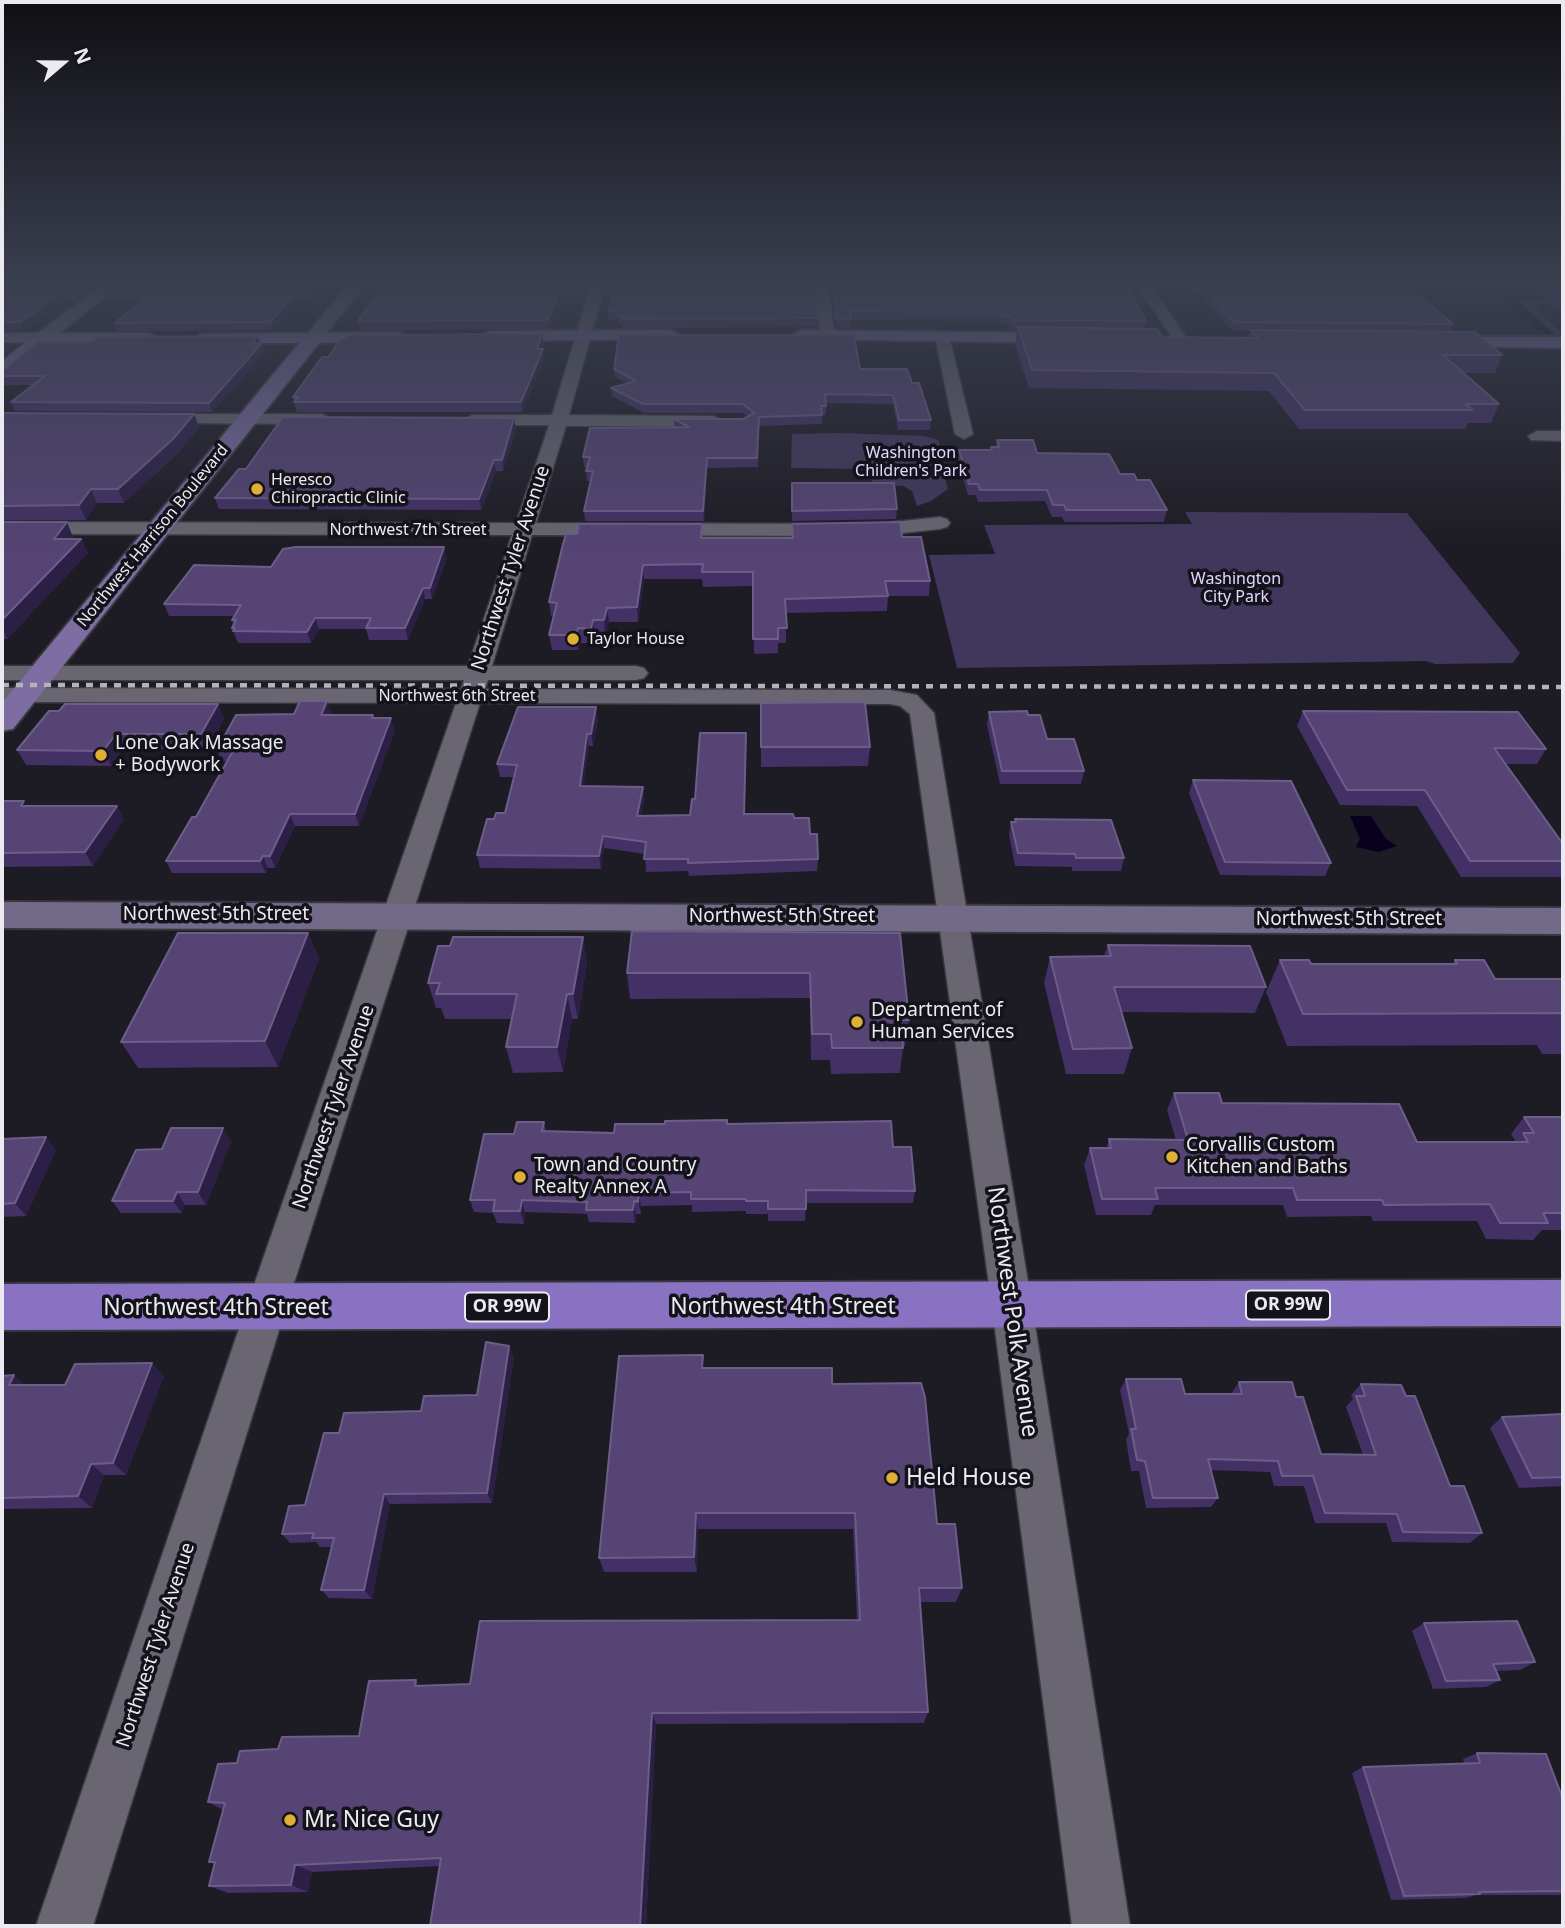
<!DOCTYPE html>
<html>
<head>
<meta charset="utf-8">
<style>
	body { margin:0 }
	#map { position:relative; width:1565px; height:1928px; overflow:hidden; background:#1d1b23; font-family:"Noto Sans",sans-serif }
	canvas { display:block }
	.frame { position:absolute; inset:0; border:4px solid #ebeaf0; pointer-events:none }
	.north { position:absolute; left:28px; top:28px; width:70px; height:70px; -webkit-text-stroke:5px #14121a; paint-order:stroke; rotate:70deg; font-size:19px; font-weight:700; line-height:28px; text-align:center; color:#ebeaf0 }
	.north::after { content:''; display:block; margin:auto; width:24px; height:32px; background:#ebeaf0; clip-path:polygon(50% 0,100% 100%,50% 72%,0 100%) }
</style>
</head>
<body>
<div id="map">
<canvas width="1565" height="1928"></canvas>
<div class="frame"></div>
<div class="north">N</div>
</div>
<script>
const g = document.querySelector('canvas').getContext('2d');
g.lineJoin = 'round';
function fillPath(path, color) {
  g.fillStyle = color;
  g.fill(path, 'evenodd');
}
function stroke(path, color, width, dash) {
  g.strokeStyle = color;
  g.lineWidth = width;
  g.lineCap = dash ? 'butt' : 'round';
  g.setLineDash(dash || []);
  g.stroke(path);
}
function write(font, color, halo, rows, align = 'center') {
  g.font = font + ' "Noto Sans",sans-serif';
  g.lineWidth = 7;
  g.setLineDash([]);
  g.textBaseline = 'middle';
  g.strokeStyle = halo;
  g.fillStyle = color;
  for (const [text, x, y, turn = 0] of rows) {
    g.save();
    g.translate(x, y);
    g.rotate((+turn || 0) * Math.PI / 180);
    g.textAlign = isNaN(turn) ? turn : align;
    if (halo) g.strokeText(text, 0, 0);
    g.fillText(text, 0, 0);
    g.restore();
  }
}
fillPath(new Path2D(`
	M1523 299H1563L1540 304 1536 310 1563 334H1554L1519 302Z
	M840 433 924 436 938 440 940 444 937 451 948 489 931 501 917 506 912 491 903 486 873 484 868 469 791 468 792 434Z
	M1185 512 1407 513 1520 653 1513 663 1435 664 1426 661 957 668 929 555 995 554 984 525 1192 524Z`), '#41375c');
fillPath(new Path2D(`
	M1517 296H1563V299H1530L1520 302 1554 334C1536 335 1519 315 1508 301V298Z
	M1350 816H1371L1386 839 1397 846 1379 852 1356 847 1360 839Z`), '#09001e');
const street = new Path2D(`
	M591 285H605L569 415 714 416 723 421 714 426H566L536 523 874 524 940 517 947 519 950 523 947 527 940 529 874 536 532 535 492 666H636L644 668 648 673 644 678 636 680H488L485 689 890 690 917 695 934 713 1032 1306 1130 1926H1072L992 1306 910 714 900 706 890 704 480 703 286 1308 93 1926H36L246 1308 456 703 2 702V688L461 689 464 680H2V666H468L512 535 2 534V522L516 523 549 425H472L463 420 472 415H552Z
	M815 285H829L834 335 832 338H822L820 335Z
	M1137 285H1151L1187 339 1185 342H1175Z
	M942 332 949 336 973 434 964 439 955 434 935 336Z
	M154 414H322L331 419 322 424 148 423 145 419Z
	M1537 431H1563V441L1531 440 1528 436Z`);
const secondary = new Path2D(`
	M102 285H121L48 342 2 343V333H38Z
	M348 285H365L319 342H307L304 338 307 334Z
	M2 902 1563 908V934L2 928Z`);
const primary = new Path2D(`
	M671 330 680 335 677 339 490 341 481 336 490 331Z
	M801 330 1070 333 1079 338 1070 343 795 339 792 335Z
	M398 332 407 337 404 341 319 343 13 729 2 731V703L299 343H206L200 342 197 338 200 334Z
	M42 333H149L158 338 149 343H46L9 374 2 376V361L36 334Z
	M1434 337H1563V348L1428 346 1425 342Z`);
const highway = new Path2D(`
	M1563 1280V1326L2 1330V1284Z`);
stroke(street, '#39383e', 3);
stroke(secondary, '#39383e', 4);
stroke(primary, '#39383e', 4);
stroke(highway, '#39383e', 4);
fillPath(street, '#696671');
fillPath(secondary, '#736a8a');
fillPath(primary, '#7d6da2');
fillPath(highway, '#8a72c3');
stroke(new Path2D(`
	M2 685 1563 687`), '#b4b3ba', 4.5, [7, 7]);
fillPath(new Path2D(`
	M2 285H98L78 300H65L24 330H2Z
	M324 285 312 298H300L273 330 118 331 115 323 143 300H107L104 292Z
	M382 285H589L585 297H561L549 329 360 330 358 321Z
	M604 285 817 318V327L623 328 622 325H618V320H609L608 311 614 297H604Z
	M832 285H1138L1137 290H1129L1146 321 1145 329 1162 337 1248 338 1250 331H1232L1195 290H1158L1153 285H1563V312L1530 289 1410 288 1453 324 1450 332 1502 355 1495 373H1464L1499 404 1491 423H1468L1465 429H1299L1269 391 1029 388 1015 345 1017 329H1010L1009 325H1001L1000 321 851 320V328L836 327Z
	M260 343 265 352 212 412 15 411 11 402 33 385H2V369Z
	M544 344 542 349 544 359 522 412H297L294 402 293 397Z
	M614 369H860L912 383 931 420 930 430H898L893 404 826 403V415H822V424L759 426 758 467 707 468 704 521H585L584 511 591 481H587L586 471 587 467H584L583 457 674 427V419H743L748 417 743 413H644L612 396 611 388 626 383 615 377Z
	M2 413 194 414 199 427 178 453 124 503H97L86 520H2Z
	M514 418 516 429 503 471H496L481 510 219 509 215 498 246 469Z
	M997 440 1137 480 1167 510 1164 522H1064L1062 517H1052L1045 501 978 502 976 495H968L958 461 959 450H991V447H996Z
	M792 483 897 509 896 519 792 521Z
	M2 522 73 537 72 539H81L88 553 7 639H2Z
	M902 537 930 581 929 596H888L887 611 786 613V643H778V653L754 654 753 586 703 587 702 579H644L638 622H609L605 635H595L593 643H580L578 650H552L549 635 554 617 551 616 549 602 702 538Z
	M447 558 432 599H425L408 640H369L366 629H319L311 643H238L232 628 233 625 232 620 234 616H169L164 604 271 567Z
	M761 703 870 747 868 766 761 767Z
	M218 704 224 719 207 749H123L111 766 26 765 17 750Z
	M1303 711 1546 749 1537 764H1505L1563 844V877H1461L1417 806 1340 805 1297 726Z
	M331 712 330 715 374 718 395 730 359 826H295L275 868H268L266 873H172L166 861 196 817 228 761H222L217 750 294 714Z
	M989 712 1028 715 1047 739 1084 771 1081 784H1000L987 725Z
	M598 719 593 746H589L583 786 643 787 644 800 641 816 690 815 695 799 746 733 745 814 794 818 810 834 818 859 817 871 689 876 688 871 646 872 645 854 604 848 601 869 480 868 477 855 494 819 505 813 514 777H500L497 764Z
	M1193 780 1331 863 1325 876 1220 875 1189 793Z
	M2 801 27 806 124 819 93 866 2 867Z
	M1015 819 1124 858 1121 871H1072V867L1015 866 1009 835 1011 822H1015Z
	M308 933 319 959 278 1067 138 1068 121 1042Z
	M900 933 909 1020 905 1046H903L900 1073 831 1074 830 1060H811L810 998 630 999 627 973Z
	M583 937 587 963 578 1019H572L563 1072 513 1073 506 1047 512 1019H445L441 1008H436L428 983 450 946Z
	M1108 945 1266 987 1255 1013 1122 1012 1132 1048 1124 1074H1066L1044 983 1050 957 1104 956Z
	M1280 960 1311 964H1452L1455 960 1495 979H1563V1054H1542L1537 1045 1287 1046 1266 992Z
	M1174 1093 1417 1142H1516L1511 1134 1524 1117H1563V1230H1542L1533 1240 1486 1239 1477 1221H1373L1371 1216 1287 1217 1283 1205H1155L1151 1215H1096L1084 1165 1090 1148H1106L1109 1139 1176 1140 1167 1110Z
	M544 1122 546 1131 614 1133 727 1124 893 1147 915 1191 913 1203H806L805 1221H768V1214H746V1211L692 1212V1205L641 1206V1214H636L635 1223 589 1222 587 1214 525 1212 524 1224 497 1223 493 1213 474 1212 470 1200 514 1134Z
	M2 1139 56 1150 26 1216 2 1217Z
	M231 1141 206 1205H185L182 1213H121L112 1201 162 1149Z
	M514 1357 492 1503 390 1504 372 1599 329 1598 321 1590 332 1547H320L316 1542 290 1543 282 1534 305 1505 339 1433 477 1395Z
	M704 1368 832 1384 937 1524 962 1588 956 1602H920L928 1712 924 1723 656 1724 646 1926H430L440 1866 312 1872 308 1892 228 1893 209 1886 214 1864 209 1862 223 1810 208 1802 237 1763 278 1749 359 1736 422 1686 470 1684 857 1620 853 1529H698L697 1572H604L599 1558Z
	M2 1376 25 1385H65L164 1376 126 1475H104L92 1508 2 1509Z
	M1126 1379 1185 1394H1231L1239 1382 1296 1397 1321 1454 1363 1455 1346 1407 1353 1399 1351 1395 1361 1384 1406 1396 1450 1486 1482 1533 1470 1543 1392 1542 1386 1523H1315L1304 1486H1274L1270 1472 1211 1470 1218 1498 1211 1507 1146 1508 1139 1471H1131L1126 1440 1129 1433 1120 1390Z
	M1563 1414V1486L1519 1488 1490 1428 1502 1417Z
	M1424 1623 1535 1662 1520 1670 1496 1671 1500 1680 1486 1687 1433 1689 1412 1631Z
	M1477 1753 1563 1799V1895H1476L1466 1898 1391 1900 1352 1773 1363 1767 1464 1763 1463 1759Z`), '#433065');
fillPath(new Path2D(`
	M84 285H98L78 300 75 292Z
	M315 285H324L312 298 310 290Z
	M585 285H589L585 297 584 288Z
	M560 289 561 297 549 329 548 320Z
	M298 290 300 298 273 330 270 322Z
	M62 292 65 300 24 330 21 322Z
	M542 334 544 344 538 359 537 349Z
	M258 336 260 345 262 343 265 352 212 412 209 403Z
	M2 340 4 345 7 342 11 350 2 359Z
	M543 349 544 359 522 412 521 402Z
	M194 414 199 427 178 453 124 503 118 489Z
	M514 418 516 429 503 471 502 460Z
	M707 458V468L704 521 703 511Z
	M494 460 496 471 481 510 479 499Z
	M91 489 97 503 86 520 79 505Z
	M67 522 73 537 61 554 54 539Z
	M81 539 88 553 7 639 2 628V620Z
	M444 547 447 558 432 599 430 588Z
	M643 565 644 579 638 622 637 607Z
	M423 588 425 599 408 640 405 628Z
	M607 608 609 622 605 635 604 620Z
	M315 618 319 629 311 643 307 632Z
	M593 620 595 635 593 643 591 629Z
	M578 628 580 643 578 650 576 635Z
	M327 701 331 712 325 727 321 715Z
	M218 704 224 719 207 749 201 734Z
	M596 707 598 719 593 746 591 734Z
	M391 718 395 730 359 826 355 814Z
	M116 734 123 749 111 766 103 751Z
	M587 734 589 746 582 799 580 786Z
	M643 787 644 800 639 828 637 816Z
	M117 806 124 819 93 866 85 852Z
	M290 814 295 826 275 868 270 856Z
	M603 836 604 848 601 869 599 856Z
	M263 856 268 868 266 873 260 861Z
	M308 933 319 959 278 1067 265 1041Z
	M583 937 587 963 578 1019 573 994Z
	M567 994 572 1019 563 1072 557 1047Z
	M223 1128 231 1141 206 1205 198 1192Z
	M46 1137 56 1150 26 1216 15 1203Z
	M177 1192 185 1205 182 1213 173 1201Z
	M639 1193 641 1206V1214L638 1202Z
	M522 1200 525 1212 524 1224 520 1211Z
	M634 1201 636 1214 635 1223 633 1210Z
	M509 1346 514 1357 492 1503 487 1493Z
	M152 1363 164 1376 126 1475 113 1463Z
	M14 1375 28 1388 9 1385Z
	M91 1464 104 1475 92 1508 78 1496Z
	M384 1494 390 1504 372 1599 364 1590Z
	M696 1513 698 1529 697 1572 694 1557Z
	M416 1680 427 1692 415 1686Z
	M652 1713 656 1724 646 1926H640Z
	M295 1865 312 1872 308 1892 291 1885Z`), '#2c1f45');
const building = new Path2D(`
	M2 285H84L75 292H62L21 322H2Z
	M111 285H315L310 290H298L270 322 115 323 153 292H104Z
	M382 285H585L584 288 560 289 548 320 358 321Z
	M604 285H813L817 318 622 319 623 316H617L618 311H608L618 288H604Z
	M833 285H1126L1146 321 1012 320 1010 316H1002V312H914L850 311 851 319 836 318Z
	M1201 285H1407L1453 324 1234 322Z
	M1542 285H1563V301Z
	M1018 327 1157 329 1162 337 1258 338 1251 330 1475 332 1502 355H1443L1499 404H1466L1473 410H1305L1274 373 1032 370Z
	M542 334 537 349H543L521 402H294L298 397H293L322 357H328L341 339H345L348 335Z
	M619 335H854L860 369H907L912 383H919L931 420H899L893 395 825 394 826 406H821L822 415 759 417 757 458H707L703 511H584L593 471H586L590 457H583L590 428 689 427 674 419H743L754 413 743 404H643L611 388 636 381 614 369Z
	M258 336 252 343H262L209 403 11 402 45 376H2V369L7 367 38 342H92L98 337Z
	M2 413 194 414 173 439 118 489H91L79 505 2 506Z
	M283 417 514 418 502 460H494L479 499 215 498 239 469H246Z
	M997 440H1033L1037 453 1109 454 1120 474H1134L1137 480H1150L1167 510H1066L1064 505H1053L1047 490H980L978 484H969L959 450H992L991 447H999Z
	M792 483H894L897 509 792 511Z
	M2 522H67L54 539H81L2 620Z
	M900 522 902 537H921L930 581H885L888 596 785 599 787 628H778V639H753V572H702L703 564 643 565 637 607 607 608 604 620H593L591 629 578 628 576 635H549L557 603 549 602 563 544 566 534H577L579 524H702L701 538H793L792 524Z
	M296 547H444L430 588H423L405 628H366L371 618H315L307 632 233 631 235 628H232L236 620H232L241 605 164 604 194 565 271 567 283 549Z
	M300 701H327L321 715H373L372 718H391L355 814H290L270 856H263L260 861H166L192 817H196L234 749 217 750 236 715 294 714Z
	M865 702 870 747H761V703Z
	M65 704H218L201 734H116L103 751 17 750 49 711H59Z
	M518 707H596L591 734H587L580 786 643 787 637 816 690 815 692 799H695L700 733H746L744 814H793L794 818H809L810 834H817L818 859 688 863V859H644L646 842 603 836 599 856 477 855 487 819H494L496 813H505L517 765 497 764Z
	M1027 711 1028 715H1040L1047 739H1074L1084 771H1002L989 712Z
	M1303 711 1518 712 1546 749 1494 748 1563 844V861H1470L1425 790H1347Z
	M1193 780 1291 781 1331 863 1225 862Z
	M2 801H24L21 806H117L85 852 2 853Z
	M1015 819 1111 820 1124 858H1076L1075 854 1018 853 1011 822H1016Z
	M632 931 900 933 909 1020H901L903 1048H832L831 1034H812L810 973H627Z
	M178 933H308L265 1041 121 1042Z
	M453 937H583L573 994H567L557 1047H506L517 994H436L440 983H428L438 946H450Z
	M1108 945 1250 946 1266 987H1114L1132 1048 1073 1049 1050 957 1111 956Z
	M1280 960H1309L1311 964H1457L1455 960H1484L1495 979H1563V1017L1561 1013 1303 1014Z
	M1174 1093H1219L1222 1103 1399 1104 1417 1142H1528L1523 1133H1534L1524 1117H1563V1213H1543L1548 1223H1500L1490 1204 1384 1205 1382 1200H1297L1293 1188H1155L1158 1199H1102L1090 1148H1111L1109 1139 1188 1140Z
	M727 1120V1124L891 1121 893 1147H911L915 1191 806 1190V1209H768V1201H746V1199H691V1192L639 1193 638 1202 634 1201 633 1210H586L587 1202 522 1200 520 1211H493L495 1200H470L484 1134H514L517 1122H544L542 1131 614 1133 615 1124H665V1121Z
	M171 1128H223L198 1192H177L173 1201H112L136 1150 162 1149Z
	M46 1137 15 1203 2 1204V1139Z
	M486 1342 509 1346 487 1493 384 1494 364 1590H321L334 1538H312L314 1533 282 1534 289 1506 305 1505 324 1433H339L344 1413 421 1411 424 1396 477 1395Z
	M703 1355 702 1368H832V1384L921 1383 925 1397 937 1524H955L962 1588H919L928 1712 652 1713 640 1926H430L441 1858 295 1865 291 1885 209 1886 215 1862H209L225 1803 208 1802 218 1764 237 1763 240 1751 278 1749 282 1737 359 1736 369 1681 416 1680 415 1686 470 1684 480 1621 860 1620 855 1513H696L694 1557 599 1558 619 1356Z
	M152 1363 113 1463 91 1464 78 1496 2 1498V1376L14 1375 9 1385H65L75 1364Z
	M1126 1379H1181L1185 1394H1242L1239 1382H1292L1296 1397H1303L1321 1454 1376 1455 1356 1396H1365L1361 1384 1401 1385 1406 1396H1415L1450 1486H1464L1482 1533 1403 1532 1397 1514 1325 1513 1313 1476H1282L1278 1461 1208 1459 1218 1498H1153L1145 1461 1137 1460 1131 1429H1136Z
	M1563 1414V1477L1532 1478 1502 1417Z
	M1517 1621 1535 1662 1493 1664 1500 1680 1446 1681 1424 1623Z
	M1477 1753 1546 1754 1563 1799V1891L1479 1892 1480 1894 1404 1896 1363 1767 1480 1763Z`);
fillPath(building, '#554474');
stroke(building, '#6c5e88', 2);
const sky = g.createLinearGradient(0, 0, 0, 555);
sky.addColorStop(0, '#100f13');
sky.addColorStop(0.51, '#3a3f50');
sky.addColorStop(1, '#3a3f5000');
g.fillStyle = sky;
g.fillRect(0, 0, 1565, 555);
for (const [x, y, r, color] of [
	[257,489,7,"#e0b034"],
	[573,639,7,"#e0b034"],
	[101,755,7,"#e0b034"],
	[857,1022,7,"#e0b034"],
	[1172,1157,7,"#e0b034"],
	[520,1177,7,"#e0b034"],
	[892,1478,7,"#e0b034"],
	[290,1820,7,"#e0b034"]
]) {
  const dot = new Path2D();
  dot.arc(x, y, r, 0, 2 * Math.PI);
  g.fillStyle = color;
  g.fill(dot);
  stroke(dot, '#14121a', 2.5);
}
write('16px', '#e2d9fe', '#14121a', [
	["Washington",911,453],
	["Children's Park",911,471],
	["Washington",1236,579],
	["City Park",1236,597]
]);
write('16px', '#ebeaf0', '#14121a', [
	["Heresco",271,480],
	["Chiropractic Clinic",271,498],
	["Taylor House",587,639]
], 'left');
write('16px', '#ebeaf0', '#14121a', [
	["Northwest 7th Street",408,530],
	["Northwest Harrison Boulevard",153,536,-51],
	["Northwest 6th Street",457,696]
]);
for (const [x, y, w] of [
	[1288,1305,84],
	[507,1307,84]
]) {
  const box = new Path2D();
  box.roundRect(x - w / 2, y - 14.5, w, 29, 5);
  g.fillStyle = '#14121a';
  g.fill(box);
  stroke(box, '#ebeaf0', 2);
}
write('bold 18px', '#ebeaf0', null, [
	["OR 99W",1288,1305],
	["OR 99W",507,1307]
]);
write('19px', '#ebeaf0', '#14121a', [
	["Northwest Tyler Avenue",511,568,-72],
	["Northwest 5th Street",216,915],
	["Northwest 5th Street",782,917],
	["Northwest 5th Street",1349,920],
	["Northwest Tyler Avenue",334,1107,-71],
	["Northwest Tyler Avenue",156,1645,-72]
]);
write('19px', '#ebeaf0', '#14121a', [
	["Lone Oak Massage",115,744],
	["+ Bodywork",115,766],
	["Department of",871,1011],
	["Human Services",871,1033],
	["Corvallis Custom",1186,1146],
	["Kitchen and Baths",1186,1168],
	["Town and Country",534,1166],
	["Realty Annex A",534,1188]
], 'left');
write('23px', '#ebeaf0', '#14121a', [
	["Northwest 4th Street",783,1307],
	["Northwest 4th Street",216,1308],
	["Northwest Polk Avenue",1012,1312,82]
]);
write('23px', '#ebeaf0', '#14121a', [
	["Held House",906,1478],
	["Mr. Nice Guy",304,1820]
], 'left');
</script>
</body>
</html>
